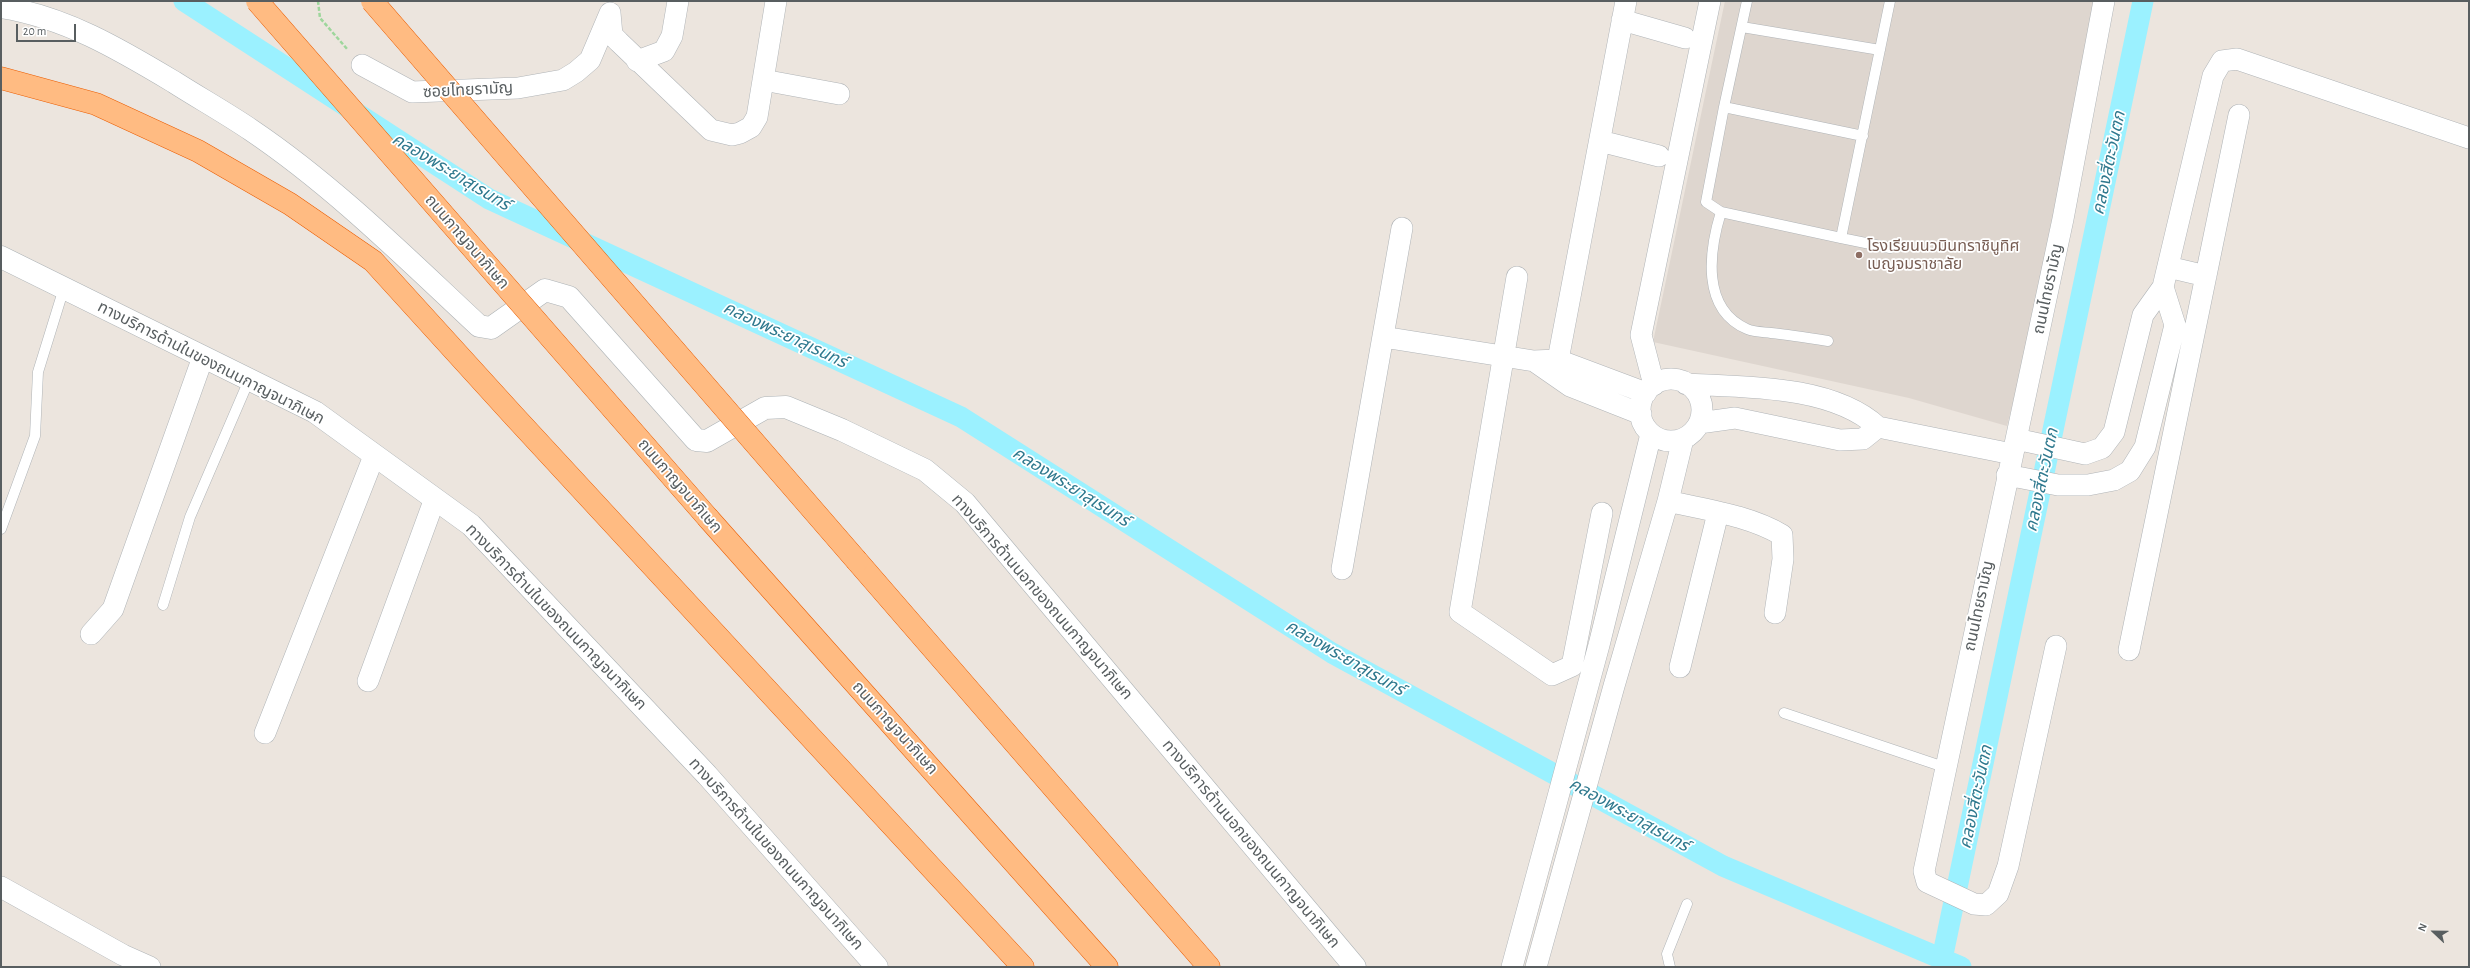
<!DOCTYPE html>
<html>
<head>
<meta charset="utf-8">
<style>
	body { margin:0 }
	#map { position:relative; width:2470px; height:968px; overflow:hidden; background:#ece5de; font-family:"Alegreya Sans",sans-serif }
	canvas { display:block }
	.frame { position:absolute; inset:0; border:2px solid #585e60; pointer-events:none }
	.north { position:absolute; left:2414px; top:912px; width:40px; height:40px; -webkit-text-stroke:3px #fff; paint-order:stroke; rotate:292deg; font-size:11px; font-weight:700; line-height:16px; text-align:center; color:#585e60 }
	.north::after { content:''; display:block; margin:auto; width:14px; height:18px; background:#585e60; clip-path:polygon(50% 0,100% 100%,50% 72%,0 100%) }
	.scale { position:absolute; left:16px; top:24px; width:60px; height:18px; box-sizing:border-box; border:2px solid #585e60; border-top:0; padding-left:5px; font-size:12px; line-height:14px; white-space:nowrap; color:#585e60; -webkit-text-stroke:3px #fff; paint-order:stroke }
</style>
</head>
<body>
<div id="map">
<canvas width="2470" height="968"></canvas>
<div class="frame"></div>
<div class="north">N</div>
<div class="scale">20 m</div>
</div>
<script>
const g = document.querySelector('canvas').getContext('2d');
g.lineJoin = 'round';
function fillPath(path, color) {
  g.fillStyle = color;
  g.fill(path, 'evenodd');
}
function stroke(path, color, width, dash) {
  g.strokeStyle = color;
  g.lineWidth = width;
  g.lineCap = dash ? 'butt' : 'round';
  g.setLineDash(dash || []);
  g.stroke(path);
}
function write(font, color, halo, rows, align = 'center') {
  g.font = font + ' "Alegreya Sans","Noto Sans Thai",sans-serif';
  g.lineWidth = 3.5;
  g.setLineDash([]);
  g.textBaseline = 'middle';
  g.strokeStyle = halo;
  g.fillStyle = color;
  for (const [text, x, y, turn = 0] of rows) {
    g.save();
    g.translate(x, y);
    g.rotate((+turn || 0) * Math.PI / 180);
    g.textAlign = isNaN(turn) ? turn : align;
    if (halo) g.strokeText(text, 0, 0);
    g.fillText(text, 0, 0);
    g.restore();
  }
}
fillPath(new Path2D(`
	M1725 1H2098L2037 308 2007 426 1909 398 1653 342Z`), '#ded6cf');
stroke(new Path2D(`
	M184 1 489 199 961 417 1332 653 1723 866 1961 967
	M1942 959 2143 1`), '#9bf1ff', 21);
const lane = new Path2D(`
	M1747 1 1724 107 1706 202 1721 212 1841 238 1890 1
	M1742 27 1880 50
	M1724 107 1863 136
	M1721 212C1709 251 1701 309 1747 329 1754 332 1763 332 1771 333 1790 335 1809 338 1828 341
	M1841 238 1890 248
	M1 529 35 436 38 372 64 288
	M163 605 190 517 249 380
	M1784 713 1944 767
	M1670 967 1667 954 1687 904`);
const street = new Path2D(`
	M610 13 612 35 619 42 711 130 732 135 740 133 751 127 757 117 776 1
	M1622 20 1685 38
	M637 61 664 51 672 36 678 1
	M362 65 412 92 518 88 563 80 576 72 590 60 610 13
	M763 80 839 94
	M1600 141 1659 156
	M2168 267 2206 276
	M1517 277 1460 612 1552 675 1572 666 1602 513
	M1383 337 1534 361 1558 360 1646 393
	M1558 360 1626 1
	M1534 361 1570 386 1641 414
	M1640 410a31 31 0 1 1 62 0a31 31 0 1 1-62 0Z
	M1686 384C1746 387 1832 385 1878 427L2012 454
	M1654 385 1641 335 1710 1
	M1699 423 1735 418 1840 440 1863 439 1878 427
	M2016 439 2085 454 2102 448 2114 432 2143 315 2163 287 2213 76 2222 61 2237 59 2469 138
	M2007 475 2058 485H2088L2114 480 2130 471 2145 447 2175 325 2163 287
	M1668 501C1706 510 1748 515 1782 535L1783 559 1775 613
	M1342 569 1402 228
	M91 634 113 609 203 357
	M2056 646 2008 866 1998 894 1986 905 1974 904 1927 882 1924 871 2063 219 2104 1
	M2129 650 2239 115
	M1680 667 1718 513
	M368 681 434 501
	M265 733 374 456
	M1 887 123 955 150 967
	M1512 967 1599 645 1651 434
	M1536 967 1614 686 1668 501 1683 439`);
const secondary = new Path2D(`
	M1 7C65 17 119 49 174 82 199 98 226 113 251 130 334 186 406 258 479 326L491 328 545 290 569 297 696 440 707 441 765 408 786 407 842 430 925 470 965 503 1355 967
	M1 257 315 412 471 525 707 775 877 967`);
const highway = new Path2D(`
	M1 78 96 104 198 151 290 204 373 261 513 415 1023 967
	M708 518 1107 967
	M857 561 1209 967`);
stroke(lane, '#b0b4b7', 11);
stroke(street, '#b0b4b7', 22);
stroke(secondary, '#acb2b5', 23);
stroke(highway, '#ea5c00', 23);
stroke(new Path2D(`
	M318 1 320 18 348 50`), '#9ed69c', 2.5, [4, 2]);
stroke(lane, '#fff', 10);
stroke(street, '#fff', 21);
stroke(secondary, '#fff', 22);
stroke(highway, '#ffbb82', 22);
const highwayBridge = new Path2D(`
	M257 1 708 518
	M372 1 857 561`);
stroke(highwayBridge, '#ea5c00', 23, []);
stroke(highwayBridge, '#ffbb82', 22);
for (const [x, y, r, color] of [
	[1859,255,4,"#8d6e63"]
]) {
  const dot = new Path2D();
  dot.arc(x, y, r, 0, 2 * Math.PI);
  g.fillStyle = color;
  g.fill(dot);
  stroke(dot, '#fff', 1.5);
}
write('16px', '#585e60', '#fff', [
	["ซอยไทยรามัญ",468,90,-3],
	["ถนนกาญจนาภิเษก",467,242,49],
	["ถนนไทยรามัญ",2048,289,-78],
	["ทางบริการด้านในของถนนกาญจนาภิเษก",211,363,27],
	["ถนนกาญจนาภิเษก",680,486,49],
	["ทางบริการด้านนอกของถนนกาญจนาภิเษก",1042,597,49],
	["ถนนไทยรามัญ",1979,606,-78],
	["ทางบริการด้านในของถนนกาญจนาภิเษก",556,617,46],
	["ถนนกาญจนาภิเษก",895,728,48],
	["ทางบริการด้านนอกของถนนกาญจนาภิเษก",1251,844,50],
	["ทางบริการด้านในของถนนกาญจนาภิเษก",776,854,48]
]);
write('16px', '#785e54', '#fff', [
	["โรงเรียนนวมินทราชินูทิศ",1867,246],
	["เบญจมราชาลัย",1867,264]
], 'left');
write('italic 17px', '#2f798e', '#fff', [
	["คลองสี่ตะวันตก",2109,163,-78],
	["คลองพระยาสุเรนทร์",451,172,31],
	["คลองพระยาสุเรนทร์",785,335,25],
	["คลองสี่ตะวันตก",2042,480,-78],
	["คลองพระยาสุเรนทร์",1071,487,32],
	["คลองพระยาสุเรนทร์",1345,658,30],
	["คลองสี่ตะวันตก",1976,797,-78],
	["คลองพระยาสุเรนทร์",1629,815,29]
]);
</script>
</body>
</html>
